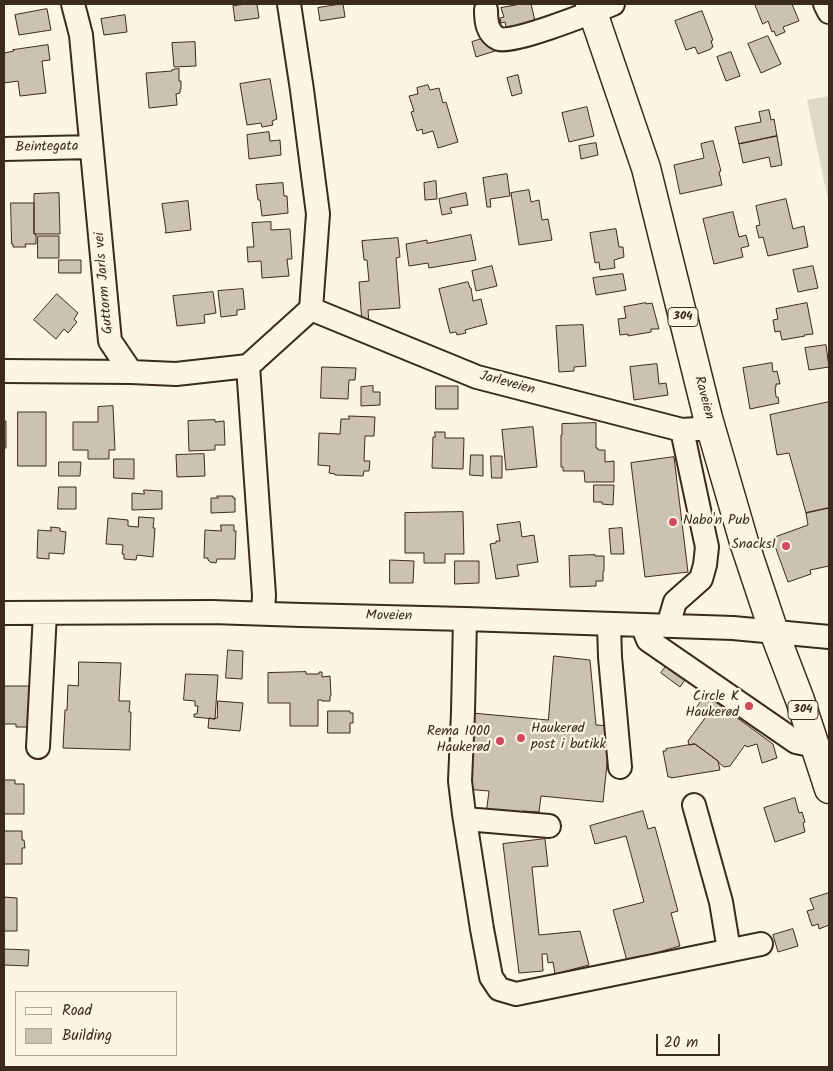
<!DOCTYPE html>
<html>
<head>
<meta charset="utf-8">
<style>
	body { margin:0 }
	#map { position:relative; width:833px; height:1071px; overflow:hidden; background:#fcf5e5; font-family:Kalam,sans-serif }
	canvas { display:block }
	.frame { position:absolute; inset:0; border:5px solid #3b2a1e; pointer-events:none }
	.legend { position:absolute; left:15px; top:991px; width:162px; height:65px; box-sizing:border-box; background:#fcf5e5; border:1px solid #afa495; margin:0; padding:6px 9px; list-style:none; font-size:15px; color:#3b2a1e }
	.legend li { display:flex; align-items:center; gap:10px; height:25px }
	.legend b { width:25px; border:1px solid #afa495 }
	.scale { position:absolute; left:656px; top:1034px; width:64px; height:22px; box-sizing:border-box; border:2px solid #3b2a1e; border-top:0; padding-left:6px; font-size:15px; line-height:18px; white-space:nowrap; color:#3b2a1e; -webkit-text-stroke:4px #fcf5e5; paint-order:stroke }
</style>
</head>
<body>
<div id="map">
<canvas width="833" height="1071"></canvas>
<div class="frame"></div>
<ul class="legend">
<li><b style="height:6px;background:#fcf5e5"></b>Road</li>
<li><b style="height:14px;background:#ccc2b3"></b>Building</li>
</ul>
<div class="scale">20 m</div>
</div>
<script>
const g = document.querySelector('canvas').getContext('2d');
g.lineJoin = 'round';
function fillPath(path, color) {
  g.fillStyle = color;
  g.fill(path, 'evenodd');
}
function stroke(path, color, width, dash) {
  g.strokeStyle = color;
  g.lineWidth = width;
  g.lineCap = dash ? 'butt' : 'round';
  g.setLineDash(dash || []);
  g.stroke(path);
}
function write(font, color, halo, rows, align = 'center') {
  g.font = font + ' Kalam,sans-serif';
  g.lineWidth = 4.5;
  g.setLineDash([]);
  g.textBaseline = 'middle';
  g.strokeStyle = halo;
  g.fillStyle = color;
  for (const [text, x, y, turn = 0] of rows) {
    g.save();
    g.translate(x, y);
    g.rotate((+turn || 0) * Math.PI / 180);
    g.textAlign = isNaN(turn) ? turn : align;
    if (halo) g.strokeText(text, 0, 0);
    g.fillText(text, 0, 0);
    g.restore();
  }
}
fillPath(new Path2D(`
	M829 96V205L807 100Z`), '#e0d8c8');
const building = new Path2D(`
	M247 4H257L259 18 235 21 233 6Z
	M343 4 345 17 320 21 318 8Z
	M521 4H531L536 25 513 31 512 26 506 27 505 22 501 23 500 18 504 17 501 8Z
	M755 4H792L799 21 783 27 785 32 776 36 774 31 772 32 768 21 763 24Z
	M47 9 51 30 19 35 15 15Z
	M702 11 713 40 711 41 713 47 711 48V49L698 54 695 47 686 50 675 21Z
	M125 15 127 32 104 35 101 19Z
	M491 36 495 51 476 57 472 42Z
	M768 36 781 64 761 73 748 44Z
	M195 42 196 66 174 67 172 43Z
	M48 45 50 60 42 61 46 93 20 96 18 81 4 83V53L14 51 13 50Z
	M731 52 740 76 726 81 717 57Z
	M179 69V81H181V89H180V93L176 94 177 105 149 108 146 73 172 71V70Z
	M518 75 522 93 512 96 507 78Z
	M270 79 277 119 272 121 273 125 262 127 261 123 247 125 240 84Z
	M428 85 430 90 439 88 443 103 446 102 458 142 438 148 433 131 423 134 422 129 417 131 411 112 414 111 409 96 418 94 417 88Z
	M587 107 594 136 569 142 562 113Z
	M769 110 771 120 774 119 777 136 739 144 735 127 761 122 759 112Z
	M269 132 270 141 280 140 281 155 249 159 247 135Z
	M777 136 782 165 771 167 769 157 743 163 739 144Z
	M713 141 721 171 719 172 722 185 680 194 674 165 704 158 701 144Z
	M596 143 598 155 581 159 579 146Z
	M507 174 510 196 490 199 491 207H487L483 178Z
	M436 181 437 199 425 200 424 183Z
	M283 183 284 196H287L288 213 262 216 260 200H258L256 185Z
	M529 190 531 202 539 200 542 220 548 219 552 240 519 245 511 193Z
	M59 193 60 234H34V194Z
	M466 193 468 205 450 208 452 213 442 215 439 199Z
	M786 199 793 229 804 226 808 247 768 256 763 237 759 238 756 226 760 225 756 206Z
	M188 201 191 230 165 233 166 231 162 204Z
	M11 203H34V234H36V244H25L26 247H13V244H12Z
	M733 212 739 237 746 235 749 246 741 248 743 257 714 264 703 219Z
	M271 222V230L290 229 292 259H287L289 276 262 278 261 261 248 262 247 247H254L252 223Z
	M616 229 619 247H623L624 257 614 260 615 268 600 270 599 262 595 263 590 233Z
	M471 235 476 260 429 268 428 263 409 266 406 244 427 240V243Z
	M38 236H59V258H38Z
	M398 238 400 257 396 258 400 308 368 310 369 323H362L359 282 369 281 367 260H364L362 241Z
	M59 260H81V273H59Z
	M492 266 497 286 476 291 472 271Z
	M813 266 818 288 798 292 793 270Z
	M623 274 626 290 596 295 593 278Z
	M468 282 470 288H471L473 301 481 299 487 324 465 330 466 333 457 335 456 332 450 333 439 289Z
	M243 289 245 309 237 310V315L221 317 218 291Z
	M213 292 216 313 204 315 205 323 177 326 173 296Z
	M57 294 78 313 74 319 77 322 68 333 64 329 56 339 34 320Z
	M646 303V304L652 303 659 329H651V332L628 336V334L620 335 618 319 626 318 624 307Z
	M807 303 813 334 804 335 805 336 782 340 780 331 775 332 773 320 778 319 776 309Z
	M583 325 586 366 574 367V371L559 372 556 326Z
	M826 345 829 367 809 370 805 348Z
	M772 363 773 372 777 371 780 384H776V387H775L776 397H778L779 403 750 409 743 368Z
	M657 364 659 384 666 383 668 395 634 400 630 367Z
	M322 367 356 368 355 380H349L348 399 321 398Z
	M373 386V392H380V405L361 406V387Z
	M436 386H458V409H436Z
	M829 402V508L806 513 789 453 777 455 770 415Z
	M113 406 115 450H109V459H88V450H73V422H98V407Z
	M18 412H46V466H18Z
	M349 416 375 417 374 436H365L364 461H370L369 471H364L363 476 335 475V474L329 473 330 466 318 465 319 433 340 434 341 419H349Z
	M215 420V422L224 421 225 445H215V450L189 451 188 421Z
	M4 421H6V448H4Z
	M596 423V448H598V450H605V462L614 461V482H585L584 471H563V467H561V435H562V424Z
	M533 427 537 467 506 470 502 430Z
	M435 432H445V438H464L463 469 432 468 433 437H435Z
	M204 454 205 476 177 477 176 455Z
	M471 455H483V476L470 475Z
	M491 456H502V478H492Z
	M674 457 688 572 645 577 631 463Z
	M114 459H134V479L114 478Z
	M59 462H81L80 476H59Z
	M594 485H614L613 505 602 504V502H594Z
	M59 487H76V509H58Z
	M144 490 162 491V509L132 510V493L144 494Z
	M217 496H233V498H235V512L211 513V498H218Z
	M829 508V566L810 570 811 574 788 582 772 538 808 525 806 513Z
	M463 512 464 554H445V563H424V553H405V513Z
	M139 517 154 518 153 528H155L153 557 137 555 136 560 124 559V554H122L123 545 106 544 108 518 128 520V526L138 527Z
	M520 522 522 537 534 535 538 562 517 565 519 576 496 579 490 544 496 543V541H500L497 525Z
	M221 525H234V531H236L235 559H217L216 563 210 562 208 560V558H204L205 530 221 531Z
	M51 527 60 528V531L66 532 64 554 51 553H49V559L37 558 38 530 51 531Z
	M622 528 624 554H611L609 529Z
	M595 555V556H604V571H603V581H596V586L570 587 569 556Z
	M390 560 414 561 413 583H390Z
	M455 561H479V583L455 584Z
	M228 650 243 651 242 679 226 678Z
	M554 656 590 660 596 725 611 726 603 802 541 796 539 812 523 811 522 818 486 815 489 791 464 789 472 713 548 720Z
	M673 657 691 671 680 687 661 673Z
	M79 662 121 663 119 701H130L129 712H131L130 750 63 748 65 710H67L68 685 78 686Z
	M306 672V674H319V672H322V677L330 676 331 696H330V701H322V700H318V726H290V703H268V673Z
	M186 674 218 675 215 719 194 717V714H197L198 706H195V701L184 700Z
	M4 686H30L29 723H28V727H16V724H4Z
	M706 695 773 744 777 758 762 763 757 744 747 747 745 745 730 766 724 767 718 762V761L695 744 689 745 688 741 705 718 694 711Z
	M218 701 243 703 240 731 208 728 209 718 215 719V718H217Z
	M328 711H350V713H353V723H350V733H328Z
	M695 744 718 761 720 770 671 778V777H668L663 751H666V749Z
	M4 780H15V784H24V814H4Z
	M795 798 799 813 802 812 805 822 803 823 805 832 775 842 764 808Z
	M643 811 648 829 655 827 678 911 671 913 680 946 627 961 613 910 644 902 626 836 595 844 590 826Z
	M4 831H22V840H24L25 848H22V864H4Z
	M545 839 548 866 532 867 539 935 580 931 589 965 555 974 553 962 548 963 547 954H542L543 971 519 973 503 844Z
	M829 893V925L819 929 818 924 812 926 807 911 814 909 810 899Z
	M4 897 17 898V931H4Z
	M793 929 798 946 778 952 773 935Z
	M4 949 29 950 28 966 4 965Z`);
fillPath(building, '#ccc2b3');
stroke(building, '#3b2a1e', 1);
const minor = new Path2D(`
	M73 4 81 35 110 341 131 372 176 374 248 366 264 595 263 613
	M825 4 829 12
	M486 10C486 21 487 34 499 39 513 44 595 11 613 4
	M4 149 91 147
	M311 309 477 377 682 430 711 428
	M248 366 311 309 318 214 302 90 289 4
	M4 371 131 372
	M4 613 212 612 301 615 465 619 733 628 829 637
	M465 619 463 712 460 781 464 814 482 929 491 977 499 989 516 994 761 944
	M609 624 610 657 620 767
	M642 625 648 640 796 742 815 746
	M668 626 675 602 701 579 705 565 707 547 682 430
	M38 747 45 613
	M694 805 721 902 729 950
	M465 819 549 826`);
const major = new Path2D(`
	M590 4 646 168 708 418 744 542 774 632 800 700 829 789`);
stroke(minor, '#3b2a1e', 26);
stroke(major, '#3b2a1e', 31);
stroke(minor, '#fcf5e5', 22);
stroke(major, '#fcf5e5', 28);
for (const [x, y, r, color] of [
	[673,522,5,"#d1495b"],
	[786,546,5,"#d1495b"],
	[749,706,5,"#d1495b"],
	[521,738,5,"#d1495b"],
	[500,741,5,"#d1495b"]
]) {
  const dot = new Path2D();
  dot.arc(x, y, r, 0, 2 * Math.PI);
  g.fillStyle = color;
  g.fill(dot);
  stroke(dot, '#fcf5e5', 2);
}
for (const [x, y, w] of [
	[683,317,30],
	[803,710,30]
]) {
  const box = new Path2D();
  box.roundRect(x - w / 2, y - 9.5, w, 19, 4);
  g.fillStyle = '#fcf5e5';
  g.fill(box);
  stroke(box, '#3b2a1e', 1);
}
write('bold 12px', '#3b2a1e', null, [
	["304",683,317],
	["304",803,710]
]);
write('14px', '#3b2a1e', '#fcf5e5', [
	["Beintegata",47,148,-1],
	["Guttorm Jarls vei",105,283,-95],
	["Jarleveien",507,384,15],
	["Raveien",703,398,75],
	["Moveien",389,617,1]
]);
write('14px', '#3b2a1e', '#fcf5e5', [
	["Nabo'n Pub",683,522,"left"],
	["Snacks1",776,546],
	["Circle K",739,698],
	["Haukerød",739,714],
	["Haukerød",531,730,"left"],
	["post i butikk",531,746,"left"],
	["Rema 1000",490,733],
	["Haukerød",490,749]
], 'right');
</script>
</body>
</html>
